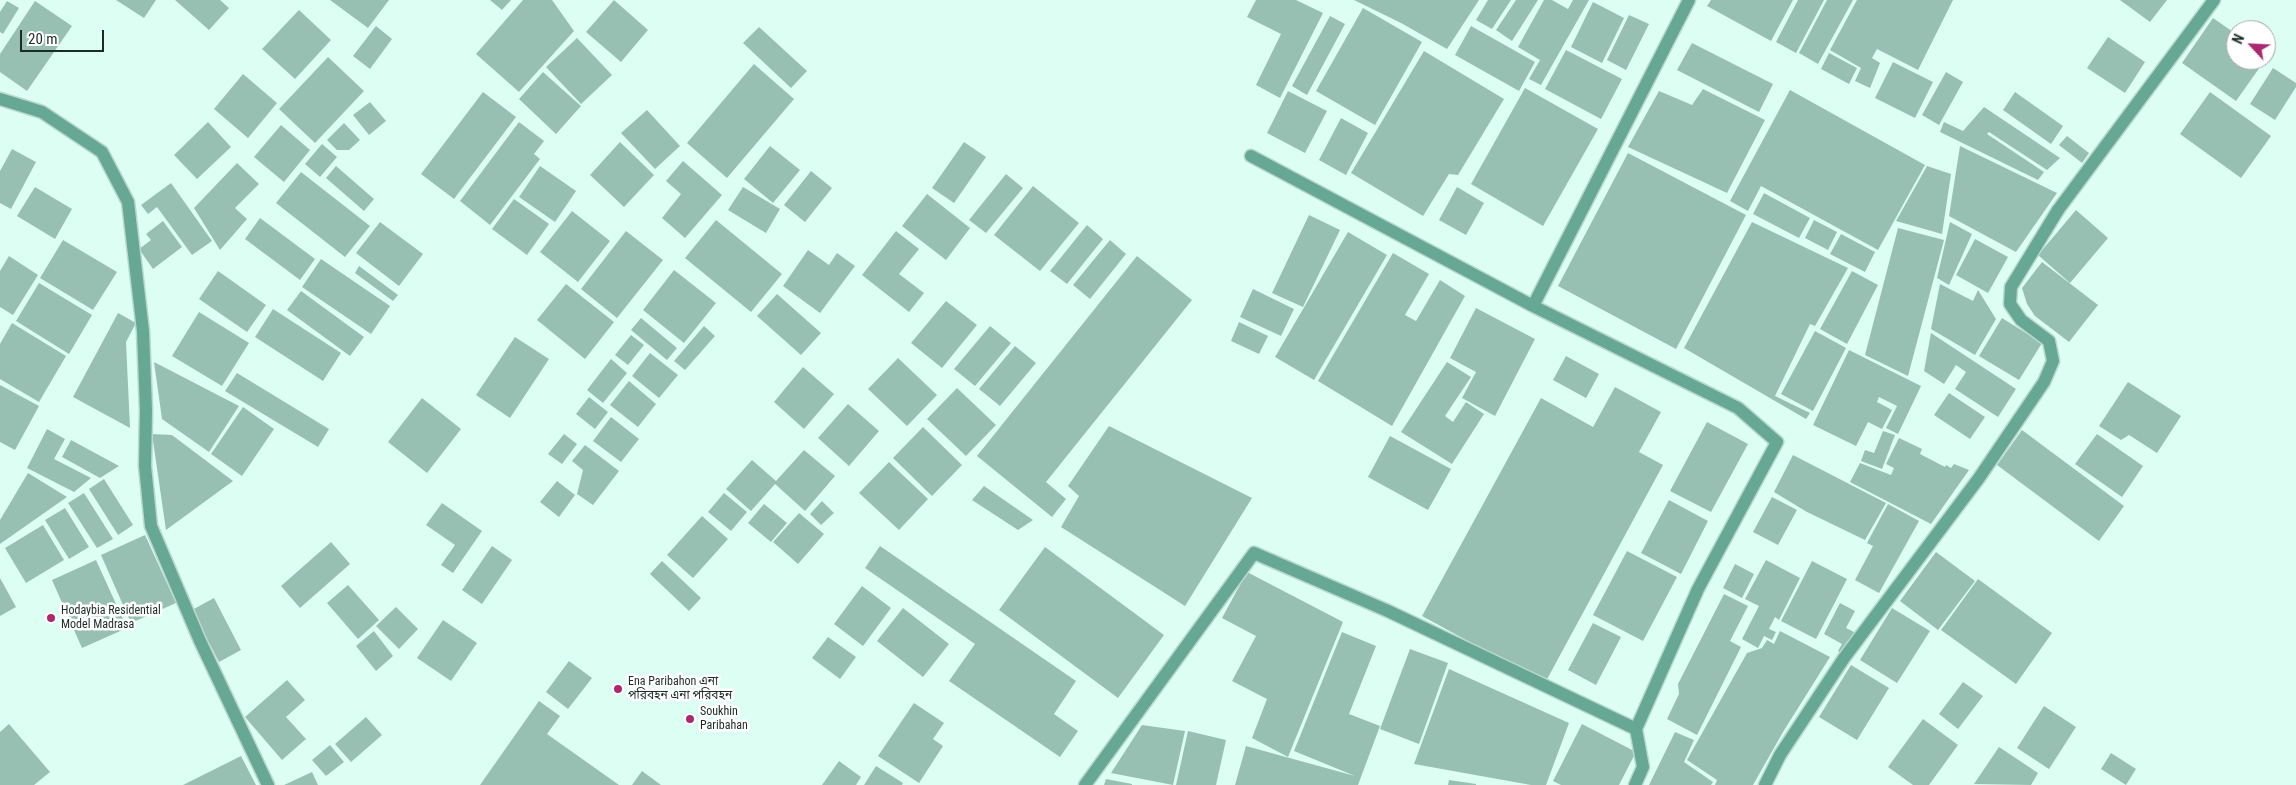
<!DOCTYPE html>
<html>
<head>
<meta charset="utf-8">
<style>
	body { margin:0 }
	#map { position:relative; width:2296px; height:785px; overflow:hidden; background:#dcfef3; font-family:"Roboto Condensed",sans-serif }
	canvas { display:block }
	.north { position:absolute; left:2226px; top:20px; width:50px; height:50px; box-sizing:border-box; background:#fff; border:1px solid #a4aaa8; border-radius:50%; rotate:295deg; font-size:14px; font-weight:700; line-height:20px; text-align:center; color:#1b2b26 }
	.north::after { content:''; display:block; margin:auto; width:18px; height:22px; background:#ad286f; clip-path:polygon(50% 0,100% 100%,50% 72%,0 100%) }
	.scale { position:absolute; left:20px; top:30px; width:84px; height:22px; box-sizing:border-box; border:2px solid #1b2b26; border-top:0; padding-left:6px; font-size:15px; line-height:18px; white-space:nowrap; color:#1b2b26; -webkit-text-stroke:4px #fff; paint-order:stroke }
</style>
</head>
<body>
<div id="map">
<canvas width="2296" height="785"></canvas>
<div class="north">N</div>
<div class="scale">20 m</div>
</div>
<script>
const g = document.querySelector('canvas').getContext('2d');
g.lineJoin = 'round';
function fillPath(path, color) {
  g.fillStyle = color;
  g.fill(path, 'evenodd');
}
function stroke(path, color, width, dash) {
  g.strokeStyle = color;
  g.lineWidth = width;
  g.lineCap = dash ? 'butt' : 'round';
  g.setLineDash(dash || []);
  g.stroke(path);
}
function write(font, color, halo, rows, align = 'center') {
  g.font = font + ' "Roboto Condensed","Noto Sans Bengali",sans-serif';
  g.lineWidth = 5;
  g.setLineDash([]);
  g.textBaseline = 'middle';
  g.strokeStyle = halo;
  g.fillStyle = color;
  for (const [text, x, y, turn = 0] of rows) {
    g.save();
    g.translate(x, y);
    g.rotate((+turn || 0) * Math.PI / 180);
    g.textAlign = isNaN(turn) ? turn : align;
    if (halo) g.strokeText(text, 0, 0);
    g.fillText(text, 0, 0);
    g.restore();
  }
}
fillPath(new Path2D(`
	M116 0H156L144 18Z
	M175 0H220L229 8 209 30Z
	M330 0H389L368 28Z
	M490 0H511L502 10Z
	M523 0H552L574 31 519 92 476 54Z
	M614 0 648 30 621 62 586 32Z
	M1256 0H1296L1323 13 1280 98 1256 85 1281 34 1247 17Z
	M1354 0H1479L1447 49 1401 23Z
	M1488 0H1511L1492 29 1476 20Z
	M1516 0H1538L1512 41 1496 30Z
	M1544 0H1552L1568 9 1573 0H1589L1541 85 1529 79 1540 60 1518 47Z
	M1711 0H1793L1771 41 1707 6Z
	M1798 0H1824L1796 53 1776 42Z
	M1827 0H1853L1818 64 1799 53Z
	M1857 0H1953L1918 70 1877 49 1872 58 1880 63 1870 88 1855 81 1861 68 1830 50Z
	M2120 0H2167L2150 22Z
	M7 1 19 8 3 34 0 32V12Z
	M35 1 72 26 27 91 0 72V54Z
	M1593 2 1624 18 1602 63 1571 47Z
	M1363 8 1422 42 1375 125 1316 91Z
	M299 10 331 40 295 79 262 49Z
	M1629 15 1649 24 1626 70 1607 60Z
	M1330 16 1345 24 1307 95 1292 86Z
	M2213 18 2236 34V60H2265L2236 101 2182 63Z
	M376 26 392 39 370 69 353 56Z
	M1471 26 1535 62 1519 91 1455 55Z
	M759 27 807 71 791 88 743 43Z
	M2108 37 2145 62 2125 93 2087 68Z
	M577 38 612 75 581 104 546 67Z
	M1692 43 1773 84 1759 112 1677 70Z
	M1566 50 1622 79 1601 119 1545 89Z
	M1424 51 1504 99 1458 175 1449 174 1423 216 1351 173Z
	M1829 53 1857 68 1849 84 1821 69Z
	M328 57 364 91 315 143 279 109Z
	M1893 62 1933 82 1915 118 1875 98Z
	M754 64 794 99 727 178 687 143Z
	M2273 68 2296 83V87L2275 120 2250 104Z
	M543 72 581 106 556 134 519 99Z
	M1946 72 1963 82 1939 125 1922 115Z
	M243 74 277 103 248 138 214 109Z
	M1525 88 1598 129 1543 226 1471 184Z
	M1703 89 1765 120 1727 193 1628 147 1659 91 1692 105Z
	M1790 90 1925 165 1878 250 1761 186 1748 211 1730 201Z
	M1288 91 1327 111 1305 153 1267 133Z
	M483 92 516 117 454 199 421 174Z
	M2015 92 2063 126 2051 144 2003 110Z
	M2210 92 2271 136 2241 178 2180 134Z
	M370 102 386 121 369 135 353 115Z
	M1984 107 2060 158 2047 170 1989 132 1987 134 2044 172 2038 180 1940 132 1944 122 1963 131Z
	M647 110 680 146 655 169 621 133Z
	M1341 118 1368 133 1346 175 1319 160Z
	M208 122 231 147 197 179 174 155Z
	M519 122 544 141 534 154 540 159 490 225 460 201Z
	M344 123 360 140 349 150H337L327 140Z
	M281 125 310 150 284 182 254 157Z
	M2067 136 2089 153 2082 163 2059 145Z
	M620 142 654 175 624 207 590 175Z
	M964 142 986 157 954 203 932 188Z
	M322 144 337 157 320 177 305 164Z
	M770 146 800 170 773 203 744 179Z
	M1960 146 2057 193 2016 252 1949 216Z
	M12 149 36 162 11 209 0 203V171Z
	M1628 153 1746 215 1676 349 1558 286Z
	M683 161 722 195 685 238 662 218 681 194 666 181Z
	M237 163 259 184 235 208 247 219 220 250 194 208Z
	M336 166 374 199 364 211 326 178Z
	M540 166 576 191 555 222 519 197Z
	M1927 166 1951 174 1942 234 1896 221Z
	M811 171 832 188 805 222 784 205Z
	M301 172 370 226 345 257 276 203Z
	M1006 174 1023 188 986 233 969 220Z
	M171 183 212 241 192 255 157 207 148 214 141 205Z
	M1033 186 1079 223 1040 271 994 235Z
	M35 187 72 209 55 239 17 216Z
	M743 187 780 209 766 233 728 210Z
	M1457 187 1484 203 1466 235 1439 220Z
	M1764 193 1810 218 1799 238 1753 214Z
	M927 194 970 228 946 260 902 226Z
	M514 199 549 224 527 255 492 229Z
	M2076 210 2108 238 2070 283 2038 255Z
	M572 211 610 241 578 282 540 252Z
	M1309 215 1340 230 1303 307 1272 293Z
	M260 218 315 259 300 280 245 239Z
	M716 220 782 274 751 312 685 258Z
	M1814 220 1837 232 1828 250 1805 238Z
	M163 221 182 247 153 269 139 249 151 240 146 234Z
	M380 222 423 254 399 286 356 253Z
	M1752 222 1848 268 1815 326 1810 324 1775 396 1810 413 1806 419 1684 348Z
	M1950 222 1972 234 1949 285 1937 278Z
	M1087 225 1103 239 1067 284 1050 271Z
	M1898 228 1944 240 1908 376 1865 355Z
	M626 231 663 260 617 318 581 289Z
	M896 231 919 249 899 274 924 293 909 312 862 275Z
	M1348 232 1387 255 1314 380 1275 357Z
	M1841 234 1875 252 1865 272 1830 254Z
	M1975 239 2008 257 1988 293 1956 275Z
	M63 240 117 272 93 310 40 278Z
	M1110 240 1126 254 1090 299 1073 285Z
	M808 250 829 265 837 253 855 266 820 313 783 286Z
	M1393 253 1429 274 1405 315 1416 321 1440 280 1465 296 1392 426 1318 381Z
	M9 256 38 275 13 315 0 307V271Z
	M1137 256 1192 300 1046 482 1066 499 1052 517 977 456Z
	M321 259 390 306 371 334 302 287Z
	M2042 262 2098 305 2069 342 2035 316 2027 304 2022 288Z
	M359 266 398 295 393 301 355 273Z
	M674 270 716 303 684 343 643 310Z
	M218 271 266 305 247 332 199 299Z
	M1852 271 1878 285 1847 344 1820 329Z
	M39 283 92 315 69 354 16 321Z
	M566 284 614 322 585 359 537 320Z
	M1940 284 1973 301 1978 290 1996 319 1975 355 1931 329Z
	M1253 289 1294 309 1281 336 1240 317Z
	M301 291 364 337 350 356 287 310Z
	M777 294 821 333 801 355 757 316Z
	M946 301 977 325 942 368 911 343Z
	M1476 308 1535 339 1495 416 1462 398 1476 372 1450 358Z
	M273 309 341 353 323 381 255 337Z
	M199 312 249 343 222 386 172 356Z
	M118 313 136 323 126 342 130 428 73 397Z
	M641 318 677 348 667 360 631 330Z
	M2002 318 2042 343 2019 380 1979 356Z
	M1239 322 1268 336 1259 354 1231 341Z
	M12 323 66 356 39 402 0 379V344Z
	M704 326 715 336 685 370 674 361Z
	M990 326 1011 343 975 386 954 369Z
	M1815 331 1846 348 1813 411 1781 394Z
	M1931 333 2016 389 1998 417 1955 389 1966 372 1956 365 1944 384 1924 371Z
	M631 335 644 345 628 365 615 355Z
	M515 337 549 359 510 418 476 395Z
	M1015 346 1036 363 1000 406 979 389Z
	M1849 350 1921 386 1898 434 1886 428 1897 406 1879 397 1877 402 1892 410 1882 429 1868 422 1856 446 1813 425Z
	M650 353 678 375 659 398 632 376Z
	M1566 356 1599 374 1586 398 1553 380Z
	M898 358 937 395 907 426 868 389Z
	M611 359 627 373 603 403 587 390Z
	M154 362 239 406 209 452 162 419Z
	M1447 362 1471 377 1445 416 1453 422 1466 402 1484 414 1452 464 1401 432Z
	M803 367 834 394 804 429 774 402Z
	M237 373 329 429 318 447 225 391Z
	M629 381 656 404 638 427 610 405Z
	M2128 382 2181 416 2157 453 2129 435 2121 440 2099 426Z
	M0 385 39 406 15 450 0 442Z
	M1615 387 1661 412 1639 452 1663 465 1545 683 1422 616 1541 398 1593 427Z
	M957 388 996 425 966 456 927 419Z
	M1949 393 1985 417 1970 439 1934 415Z
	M589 397 608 412 595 429 576 414Z
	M422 398 461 429 427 473 388 442Z
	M848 404 879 431 849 466 818 438Z
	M243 407 274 429 242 476 211 454Z
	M611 417 639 439 621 462 593 441Z
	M1707 422 1748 444 1711 512 1670 491Z
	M1109 426 1252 498 1185 606 1061 527 1079 496 1068 486Z
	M923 427 962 465 932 496 893 458Z
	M47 429 65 439 54 459 91 478 74 492 27 468Z
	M2022 430 2124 506 2099 541 1997 465Z
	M1883 431 1895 435 1882 469 1861 461 1865 450 1874 453Z
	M152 434 172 435 233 481 166 530Z
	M564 434 577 444 562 464 548 454Z
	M2097 434 2143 466 2122 497 2075 464Z
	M1390 436 1451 469 1428 510 1368 477Z
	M1899 438 1922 449 1920 454 1945 467 1946 465 1951 468 1954 464 1969 470 1931 524 1850 482 1860 463 1891 475 1894 468 1886 464Z
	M71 440 119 466 100 478 62 457Z
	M585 445 619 471 593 505 577 494 583 470 572 461Z
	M804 450 835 476 805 511 775 484 751 511 726 489 752 460 776 481Z
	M1793 455 1886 503 1865 540 1807 512 1774 492Z
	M889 462 928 499 899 530 859 493Z
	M28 473 67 497 0 544V520Z
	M104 479 133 525 118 535 89 489Z
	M557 481 575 495 559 517 540 502Z
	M984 486 1033 520 1018 530 972 500Z
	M84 493 113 539 97 548 68 503Z
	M724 493 747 512 731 531 708 512Z
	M1772 497 1797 510 1778 545 1753 532Z
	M1669 500 1708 521 1681 574 1641 553Z
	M822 501 834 513 821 525 810 514Z
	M442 503 482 531 453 573 441 565 455 545 426 525Z
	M764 504 787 523 771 542 748 523Z
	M1888 504 1919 521 1879 593 1855 580 1873 546 1867 543Z
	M65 508 89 547 69 559 45 520Z
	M799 513 824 534 798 564 773 542Z
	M702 516 728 539 693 578 667 555Z
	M43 525 64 560 26 583 5 548Z
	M145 535 176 603 131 623 101 555Z
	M331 542 350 564 300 608 281 586Z
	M492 546 512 560 482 604 462 590Z
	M880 546 1076 681 1054 714 1078 731 1060 757 949 681 975 644 865 568Z
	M1045 547 1164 635 1118 698 999 610Z
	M1627 551 1677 577 1643 641 1593 615Z
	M1936 552 1975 581 1938 630 1900 601Z
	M96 560 127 628 82 648 52 580Z
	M1766 560 1800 578 1779 620 1775 617 1769 629 1776 632 1772 640 1764 636 1758 648 1742 639 1759 606 1745 599Z
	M662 561 701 598 689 611 650 574Z
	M1812 561 1847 579 1816 639 1781 621Z
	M1735 564 1754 574 1742 598 1723 588Z
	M1247 572 1343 622 1288 757 1252 738 1267 699 1232 681 1256 636 1222 618Z
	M0 578 16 607 0 616Z
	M1978 579 2052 633 2016 684 1941 630Z
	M348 585 379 620 358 639 327 603Z
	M862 586 891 608 863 646 834 624Z
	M1724 594 1748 606 1730 641 1741 647 1697 735 1667 719 1679 694 1678 684Z
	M214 598 241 650 219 662 192 610Z
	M1840 603 1855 611 1846 628 1856 633 1845 655 1838 651 1842 644 1824 634Z
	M396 607 418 629 399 649 376 626Z
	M903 608 949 644 923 677 877 641Z
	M1892 608 1930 631 1897 683 1860 660Z
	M443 620 477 643 451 681 417 658Z
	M1593 623 1621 637 1596 685 1568 670Z
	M374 631 393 656 376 671 356 646Z
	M1780 631 1830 657 1783 732 1753 785H1715L1717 780 1687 760 1747 653 1762 648 1767 640 1774 644Z
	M1342 632 1376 646 1349 714 1380 726 1358 785H1235L1246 746 1355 776 1294 751Z
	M828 637 856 657 840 679 812 658Z
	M1410 649 1448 663 1419 744 1380 729Z
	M569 661 592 678 568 709 546 692Z
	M1851 665 1889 688 1857 740 1819 717Z
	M1449 669 1569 723 1546 785H1531L1414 764Z
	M287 680 305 700 286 717 306 739 282 760 245 717Z
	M1963 682 1983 696 1958 729 1939 714Z
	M539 701 560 716 547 734 619 785H480Z
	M914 703 944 723 933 739 943 746 919 783 878 756Z
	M2044 706 2076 727 2049 769 2017 748Z
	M366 717 382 735 351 762 335 744Z
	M1923 719 1958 745 1929 785H1913L1888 767Z
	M9 724 50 772 34 785H0V732Z
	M1582 724 1636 752 1619 785H1561L1553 781Z
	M1142 725 1185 731 1173 785 1111 773Z
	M1188 731 1226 740 1216 785H1176Z
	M1675 732 1694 740 1684 762 1713 782 1711 785H1649Z
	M330 745 344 762 326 776 312 760Z
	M1999 747 2038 773 2031 785 1974 784Z
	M2111 753 2136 769 2126 785 2101 769Z
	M241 756 256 785H183Z
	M839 761 861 777 856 785H822Z
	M876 766 903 783 902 785H864Z
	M642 771 661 785H632Z
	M312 772 318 785H284Z
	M1106 779 1132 784V785H1104Z
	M1449 780 1476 784V785H1448Z`), '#97c0b3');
const service = new Path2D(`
	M1765 785 1780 755 1844 658 1979 478 2044 382 2053 361 2049 341 2021 320 2010 304 2011 287 2058 210`);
const minor = new Path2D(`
	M0 99 42 112 102 152 128 202 143 331 146 410 145 466 151 526 200 641 268 785
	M1251 156 1533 306 1738 408 1777 442 1698 589 1636 729 1643 767 1635 785
	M2058 210 2214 0
	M1533 306 1689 0
	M1085 785 1254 553 1388 611 1636 729`);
stroke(service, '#b9d8ce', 15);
stroke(minor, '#b9d8ce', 15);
stroke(service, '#67a895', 12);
stroke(minor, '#67a895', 12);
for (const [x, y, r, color] of [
	[51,618,5,"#ad286f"],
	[618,689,5,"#ad286f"],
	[690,719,5,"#ad286f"]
]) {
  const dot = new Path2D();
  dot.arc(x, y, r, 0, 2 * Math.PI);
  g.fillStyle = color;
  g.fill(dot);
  stroke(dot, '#fff', 2);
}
write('12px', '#1b2b26', '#fff', [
	["Hodaybia Residential",61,611],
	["Model Madrasa",61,625],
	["Ena Paribahon এনা",628,682],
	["পরিবহন এনা পরিবহন",628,696],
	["Soukhin",700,712],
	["Paribahan",700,726]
], 'left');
</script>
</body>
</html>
